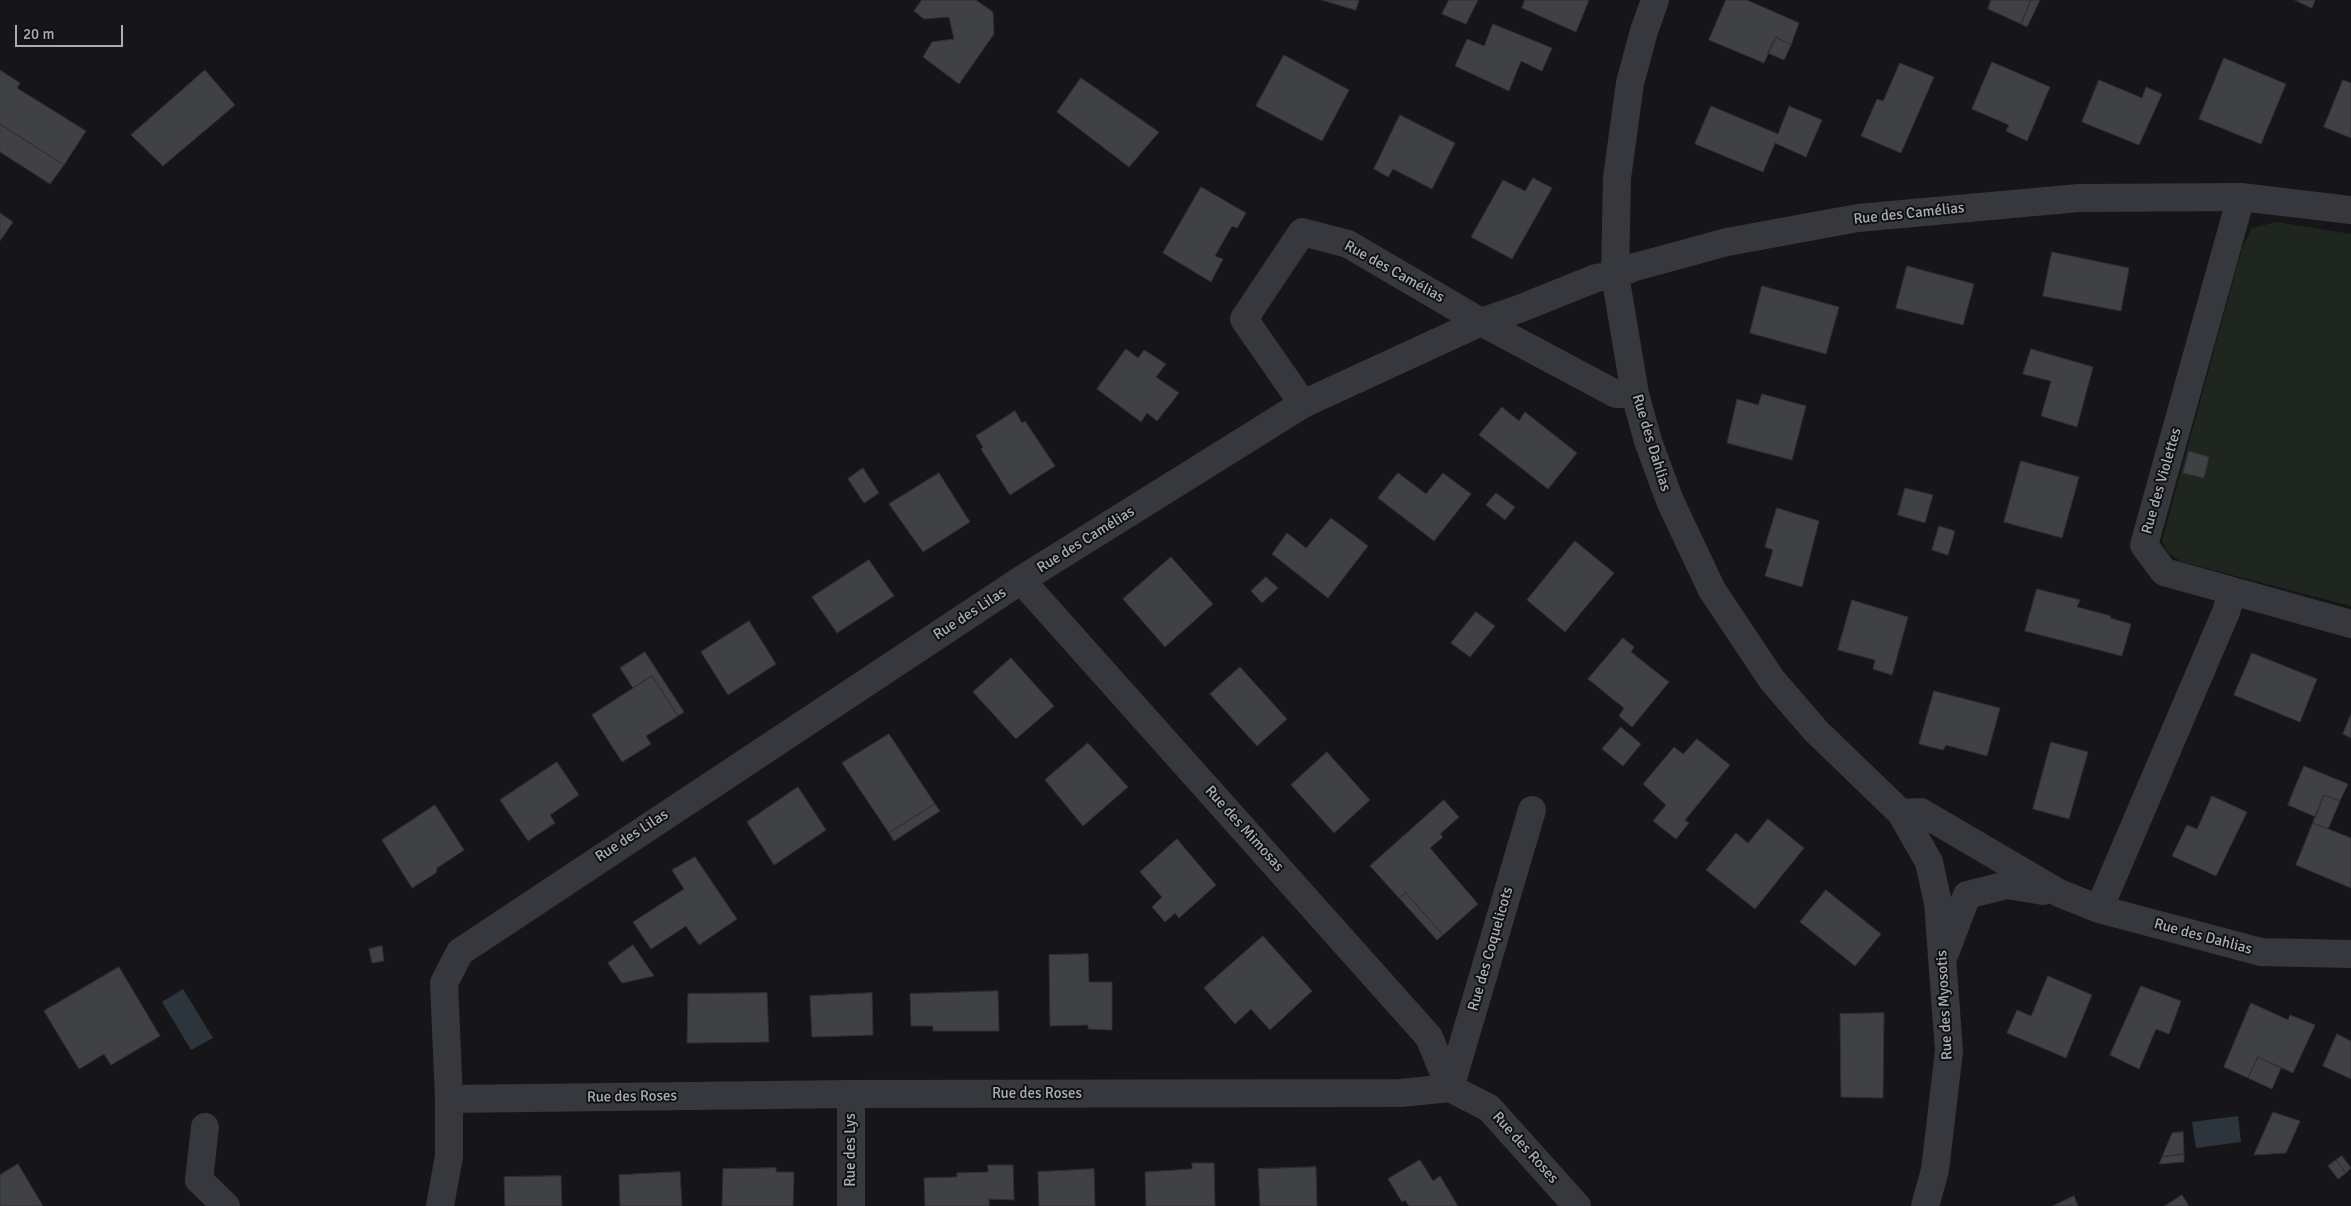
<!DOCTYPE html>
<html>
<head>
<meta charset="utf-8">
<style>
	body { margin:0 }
	#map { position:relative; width:2351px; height:1206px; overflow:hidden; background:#161618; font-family:Signika,sans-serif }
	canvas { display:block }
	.scale { position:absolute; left:15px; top:25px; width:108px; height:22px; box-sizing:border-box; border:2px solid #a8adb8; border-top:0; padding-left:6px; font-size:15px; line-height:18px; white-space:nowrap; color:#a8adb8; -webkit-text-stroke:4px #111113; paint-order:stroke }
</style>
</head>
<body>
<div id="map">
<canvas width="2351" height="1206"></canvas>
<div class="scale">20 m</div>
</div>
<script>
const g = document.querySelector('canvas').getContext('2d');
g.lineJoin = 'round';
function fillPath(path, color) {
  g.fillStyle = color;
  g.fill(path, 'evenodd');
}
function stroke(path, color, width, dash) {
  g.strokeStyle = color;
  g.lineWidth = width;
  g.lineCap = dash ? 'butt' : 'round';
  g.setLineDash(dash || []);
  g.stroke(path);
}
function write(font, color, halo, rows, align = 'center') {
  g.font = font + ' Signika,sans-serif';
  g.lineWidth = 4;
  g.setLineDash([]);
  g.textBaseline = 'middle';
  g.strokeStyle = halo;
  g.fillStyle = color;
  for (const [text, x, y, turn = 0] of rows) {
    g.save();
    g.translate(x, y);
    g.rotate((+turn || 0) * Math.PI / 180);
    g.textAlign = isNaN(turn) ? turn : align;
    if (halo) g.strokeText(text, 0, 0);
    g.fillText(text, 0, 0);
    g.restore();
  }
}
fillPath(new Path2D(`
	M2277 222 2351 234V606L2182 562 2169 554 2162 541 2242 248 2252 228Z`), '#1e261f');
fillPath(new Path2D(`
	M183 989 213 1038 191 1050 162 1002Z
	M2238 1116 2241 1142 2196 1148 2192 1122Z`), '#2c353c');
const building = new Path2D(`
	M922 0H976L993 12 994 34 959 84 923 57 932 42 954 39 949 17 924 19 914 11Z
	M1322 0H1359L1356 10Z
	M1449 0H1478L1466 24 1442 14Z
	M1525 0H1589L1576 32 1522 8Z
	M1726 0H1747L1799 23 1791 45 1776 37 1764 63 1709 40Z
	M1991 0H2031L2021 24 1988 9Z
	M2031 0H2040L2027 27 2021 24Z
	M2295 0H2315L2312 8Z
	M1493 24 1552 48 1542 71 1521 61 1509 91 1455 66 1467 39 1484 46Z
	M1776 37 1791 45 1784 60 1768 53Z
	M1284 55 1349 90 1322 141 1256 106Z
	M2224 58 2286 84 2261 144 2199 119Z
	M1992 62 2050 87 2027 141 2006 131 2009 125 1972 109Z
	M1900 63 1934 77 1901 153 1861 136 1877 99 1883 101Z
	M0 70 20 83 17 88 86 131 64 165 0 124Z
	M205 70 235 105 163 166 131 135Z
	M1081 78 1159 132 1129 167 1057 112Z
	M2099 80 2142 98 2146 87 2162 94 2139 145 2082 122Z
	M2343 80 2351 83V138L2324 127Z
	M1711 106 1778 134 1789 106 1822 120 1806 157 1775 143 1763 172 1695 144Z
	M1400 115 1455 143 1432 189 1393 169 1388 177 1374 169Z
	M0 124 64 165 50 184 0 152Z
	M1533 178 1552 188 1512 259 1471 237 1503 180 1525 191Z
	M1201 187 1246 213 1237 228 1232 226 1215 256 1223 259 1211 282 1163 253Z
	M0 213 13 222 0 241Z
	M2052 252 2129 268 2121 311 2043 296Z
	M1907 266 1974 284 1963 325 1896 308Z
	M1762 286 1839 307 1826 354 1750 333Z
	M1126 349 1138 358 1144 350 1166 364 1156 377 1179 393 1157 421 1147 413 1141 422 1097 389Z
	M2031 349 2093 367 2077 427 2041 416 2051 381 2023 374Z
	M1762 394 1806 406 1792 460 1727 443 1737 399 1758 405Z
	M1502 407 1519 421 1525 412 1577 453 1548 489 1479 435Z
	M1015 411 1022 423 1025 421 1055 466 1010 495 981 449 983 447 976 436Z
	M2189 451 2209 457 2204 478 2183 473Z
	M2021 461 2079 477 2062 538 2004 522Z
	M863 468 879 493 864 503 848 479Z
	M939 473 970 522 923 552 889 504Z
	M1398 473 1426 494 1443 473 1471 494 1434 541 1378 498Z
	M1905 488 1933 495 1925 523 1898 515Z
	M1496 493 1515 507 1505 520 1486 505Z
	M1777 508 1819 521 1802 587 1765 576 1773 550 1765 547Z
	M1331 518 1368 546 1328 598 1272 554 1287 533 1306 548Z
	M1939 526 1955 531 1948 555 1932 550Z
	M1575 541 1614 573 1565 632 1527 600Z
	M1171 557 1213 604 1165 647 1123 599Z
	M869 560 894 596 837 633 812 597Z
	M1266 577 1278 588 1262 603 1251 591Z
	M2037 589 2080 600 2077 607 2111 616 2110 618 2131 624 2122 656 2025 631Z
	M1852 600 1908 617 1892 675 1873 669 1875 660 1838 650Z
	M1476 612 1495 626 1470 657 1451 643Z
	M749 621 776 664 728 695 701 652Z
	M1623 638 1634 647 1631 652 1669 682 1632 727 1619 716 1624 708 1588 679Z
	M645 652 684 712 678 716 652 676 633 688 620 668Z
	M2252 653 2317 679 2300 722 2234 695Z
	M1011 658 1054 706 1016 739 973 692Z
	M1240 667 1287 719 1257 746 1210 694Z
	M652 676 678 716 646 736 651 744 622 762 592 715Z
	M1934 691 2000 708 1987 756 1946 745 1943 750 1919 744Z
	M2351 714V738L2343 734Z
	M1621 727 1641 744 1623 766 1602 749Z
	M889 734 935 804 889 833 842 763Z
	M1697 739 1730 765 1685 820 1689 823 1676 839 1653 821 1666 805 1643 784 1674 747 1683 754Z
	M2051 742 2088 752 2069 819 2033 809Z
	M1088 743 1128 787 1083 826 1045 780Z
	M1327 752 1370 800 1334 833 1291 785Z
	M557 762 579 795 550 815 555 823 528 841 500 800Z
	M2304 766 2348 784 2340 801 2324 795 2316 817 2288 805Z
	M798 787 826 830 774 865 747 822Z
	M2324 795 2340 801 2328 829 2313 823Z
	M2212 796 2247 812 2216 876 2172 856 2187 825 2197 829Z
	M1444 800 1459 817 1440 834 1443 837 1430 848 1478 904 1443 935 1406 893 1399 898 1370 866Z
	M935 804 940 811 894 841 889 833Z
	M435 805 464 850 437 868 436 873 412 888 382 840Z
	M1768 819 1804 848 1755 909 1706 870 1736 833 1748 843Z
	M2313 823 2351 838V888L2296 865Z
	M1177 839 1216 885 1179 918 1175 913 1165 922 1152 907 1162 897 1140 872Z
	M695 857 737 919 699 945 686 926 651 949 633 922 684 889 672 870Z
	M1826 890 1881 934 1855 966 1800 922Z
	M1406 893 1443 935 1437 940 1399 898Z
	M1263 936 1312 991 1270 1030 1251 1009 1235 1024 1204 988Z
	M633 945 654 976 622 983 608 963Z
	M382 946 384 961 372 963 369 949Z
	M1088 954 1089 982H1112V1030L1088 1029V1025L1050 1026 1049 955Z
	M119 967 160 1036 111 1065 104 1054 79 1069 44 1011Z
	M2048 976 2092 995 2066 1058 2007 1033 2017 1010 2031 1016Z
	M2141 986 2181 1001 2169 1034 2156 1029 2139 1069 2110 1055Z
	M998 991 999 1031H933V1026H911L910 994Z
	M767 993 769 1042 687 1043 688 994Z
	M872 993 873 1035 812 1037 810 996Z
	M2251 1003 2288 1020 2290 1015 2315 1025 2293 1073 2258 1057 2248 1078 2224 1067Z
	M1884 1013 1883 1098 1841 1097 1840 1014Z
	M2337 1034 2351 1041V1079L2323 1066Z
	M2258 1057 2281 1068 2272 1089 2248 1078Z
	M2273 1112 2300 1121 2286 1153 2254 1155Z
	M2183 1132 2184 1154 2162 1157 2172 1133Z
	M2184 1154V1162L2159 1164 2162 1157Z
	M2342 1156 2351 1168 2346 1173 2336 1160Z
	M1420 1160 1433 1181 1440 1176 1458 1206H1409L1405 1200 1402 1202 1388 1179Z
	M2336 1160 2346 1173 2338 1179 2328 1166Z
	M1192 1163H1214L1215 1206H1146L1145 1172 1192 1169Z
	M18 1164 43 1206H0V1175Z
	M988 1165H1013L1014 1200 989 1199V1206H925L924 1178 957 1177V1173L988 1172Z
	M1316 1167 1317 1206H1260L1258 1169Z
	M776 1168V1172H794L793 1206H722L723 1169Z
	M1094 1169 1095 1206H1039L1038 1172Z
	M680 1172 682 1206H620L619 1175Z
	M561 1176 562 1206H505L504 1177Z
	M2182 1195 2189 1206H2165Z
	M2074 1196 2078 1206H2053Z`);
fillPath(building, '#404145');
stroke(building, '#303034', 1);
stroke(new Path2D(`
	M1655 0 1644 31 1630 83 1617 178 1615 275 1635 394 1648 441 1670 501 1712 590 1772 680 1816 731 1901 813 1929 862 1938 903 1949 1051 1935 1170 1925 1206
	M2241 197 2144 545 2164 572 2351 624
	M1303 404 1244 319 1302 232 1348 244 1481 322 1616 394H1635
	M1021 580 1429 1037 1450 1088
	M1901 813 1921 812 2059 893 2099 909 2261 952 2351 954
	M2099 909 2226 612 2232 591
	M1945 953 1967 895 2007 885 2043 891
	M1450 1088 1532 810
	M851 1094V1206
	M449 1099 851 1094 1401 1093 1450 1088 1489 1108 1577 1206
	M205 1127 199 1180 226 1206
	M440 1206 449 1156V1099L444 983 460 952 1021 580 1303 404 1481 322 1519 309 1596 278 1615 275 1635 267 1727 242 1858 218 2079 198 2241 197 2351 210`), '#37383d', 28);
write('15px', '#a8adb8', '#111113', [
	["Rue des Camélias",1909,214,-6],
	["Rue des Camélias",1394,272,29],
	["Rue des Dahlias",1651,443,73],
	["Rue des Violettes",2162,481,-74],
	["Rue des Camélias",1086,540,-32],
	["Rue des Lilas",970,614,-33],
	["Rue des Mimosas",1244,829,48],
	["Rue des Lilas",632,836,-33],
	["Rue des Dahlias",2203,937,15],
	["Rue des Coquelicots",1491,949,-74],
	["Rue des Myosotis",1945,1005,-93],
	["Rue des Roses",1037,1094],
	["Rue des Roses",632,1097,-1],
	["Rue des Roses",1525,1148,48],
	["Rue des Lys",851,1150,-90]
]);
</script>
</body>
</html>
